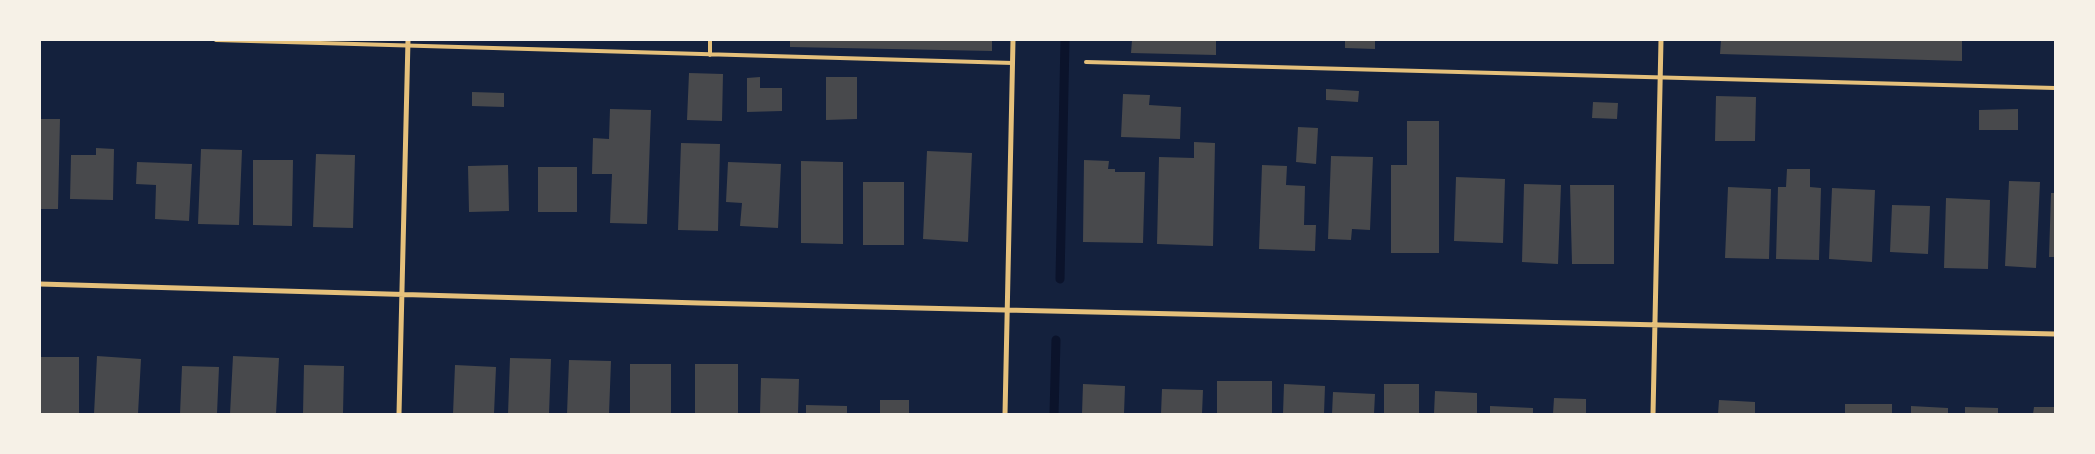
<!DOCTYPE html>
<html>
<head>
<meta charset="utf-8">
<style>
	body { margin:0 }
	#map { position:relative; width:2095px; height:454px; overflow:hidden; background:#14213d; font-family:"Libre Baskerville",serif }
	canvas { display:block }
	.frame { position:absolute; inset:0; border:41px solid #f6f1e7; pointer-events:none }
</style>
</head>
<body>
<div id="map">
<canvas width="2095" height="454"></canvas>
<div class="frame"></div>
</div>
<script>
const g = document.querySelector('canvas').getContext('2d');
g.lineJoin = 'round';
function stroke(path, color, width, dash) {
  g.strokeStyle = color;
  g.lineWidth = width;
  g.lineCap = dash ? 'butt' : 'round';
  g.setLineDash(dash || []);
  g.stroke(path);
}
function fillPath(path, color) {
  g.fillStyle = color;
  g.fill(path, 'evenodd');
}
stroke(new Path2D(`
	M1060 279 1065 40
	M1054 414 1056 340`), '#0b132b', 9);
fillPath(new Path2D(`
	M790 40H992V51L790 47Z
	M1132 40H1216V55L1131 53Z
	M1345 40H1375V49L1345 48Z
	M1721 40H1962V61L1720 54Z
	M689 73 723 74 722 121 687 120Z
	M760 77V88H782V111L747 112V78Z
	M826 77H857V119L826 120Z
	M1326 89 1359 91 1358 102 1326 100Z
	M472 92 504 93V107L472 106Z
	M1123 94 1150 95 1149 105 1181 107 1180 139 1121 137Z
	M1716 96 1756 97 1755 141H1715Z
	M1593 102 1618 103 1617 119 1592 118Z
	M610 109 651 110 647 224 610 223 612 174H592L593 138 609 139Z
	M2018 109V130H1979V110Z
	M40 119H60L58 209H40Z
	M1407 121H1439V253H1391V165H1407Z
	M1298 127 1318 128 1316 164 1296 162Z
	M1194 142 1215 143 1213 246 1157 244 1159 157 1194 158Z
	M681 143 720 144 718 231 678 230Z
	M96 148 114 149 113 200 70 199 71 155H96Z
	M201 149 242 150 239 225 198 224Z
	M927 151 972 153 968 242 923 239Z
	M316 154 355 155 353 228 313 227Z
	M1331 156 1373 157 1370 230 1352 229 1351 240 1328 239Z
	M253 160H293L292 226 253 225Z
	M1084 160 1109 161 1108 169H1115V172H1145L1143 243 1083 242Z
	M801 161 843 162V244L801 243Z
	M137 162 192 164 189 221 155 219 156 185 136 184Z
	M728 162 781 164 778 228 740 226 742 203 726 202Z
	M508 165 509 211 469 212 468 166Z
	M1262 165 1287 166 1286 185 1305 186 1304 225H1316L1315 251 1259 249Z
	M538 167H577V212H538Z
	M1787 169H1810V187L1821 188 1819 260 1776 259 1778 187H1786Z
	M1456 177 1505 179 1503 243 1454 241Z
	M2009 181 2040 182 2036 268 2005 266Z
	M863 182H904V245H863Z
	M1524 184 1561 185 1558 264 1522 262Z
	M1570 185H1614V264H1572Z
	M1728 187 1771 189 1769 259 1725 258Z
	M1832 188 1875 190 1872 262 1829 259Z
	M2051 193H2055V257H2049Z
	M1946 198 1990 200 1988 269 1944 268Z
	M1892 205 1930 206 1928 254 1890 252Z
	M97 356 141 359 138 414H94Z
	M233 356 279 358 276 414H230Z
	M40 357H79V414H40Z
	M510 358 551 359 549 414H508Z
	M569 360 611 361 609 414H567Z
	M630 364H671V414H630Z
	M695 364H738V414H695Z
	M304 365 344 366 343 414H303Z
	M455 365 496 367 494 414H453Z
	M182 366 219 367 217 414H180Z
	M761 378 799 379 798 414H760Z
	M1217 381H1272V414H1217Z
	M1083 384 1125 386 1124 414H1082Z
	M1284 384 1325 386 1324 414H1283Z
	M1384 384H1419V414H1384Z
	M1162 389 1203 390 1202 414H1161Z
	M1435 391 1477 393V414H1434Z
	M1333 392 1375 394 1374 414H1332Z
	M1554 398 1586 399V414H1553Z
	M880 400H909V414H880Z
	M1719 400 1755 402V414H1718Z
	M1845 404H1892V414H1845Z
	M806 405 847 406V414H806Z
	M1490 406 1533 408V414H1490Z
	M1911 406 1948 408V414H1911Z
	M1965 407 1998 408V414H1965Z
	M2034 407H2055V414H2033Z`), '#48494c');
stroke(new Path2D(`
	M216 40 1013 63
	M710 55V40
	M1086 62 2055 88`), '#e5c07b', 4);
stroke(new Path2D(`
	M40 284 699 303 2055 334
	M399 414 408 40
	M1005 414 1013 40
	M1653 414 1661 40`), '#e5c07b', 5);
</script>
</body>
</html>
